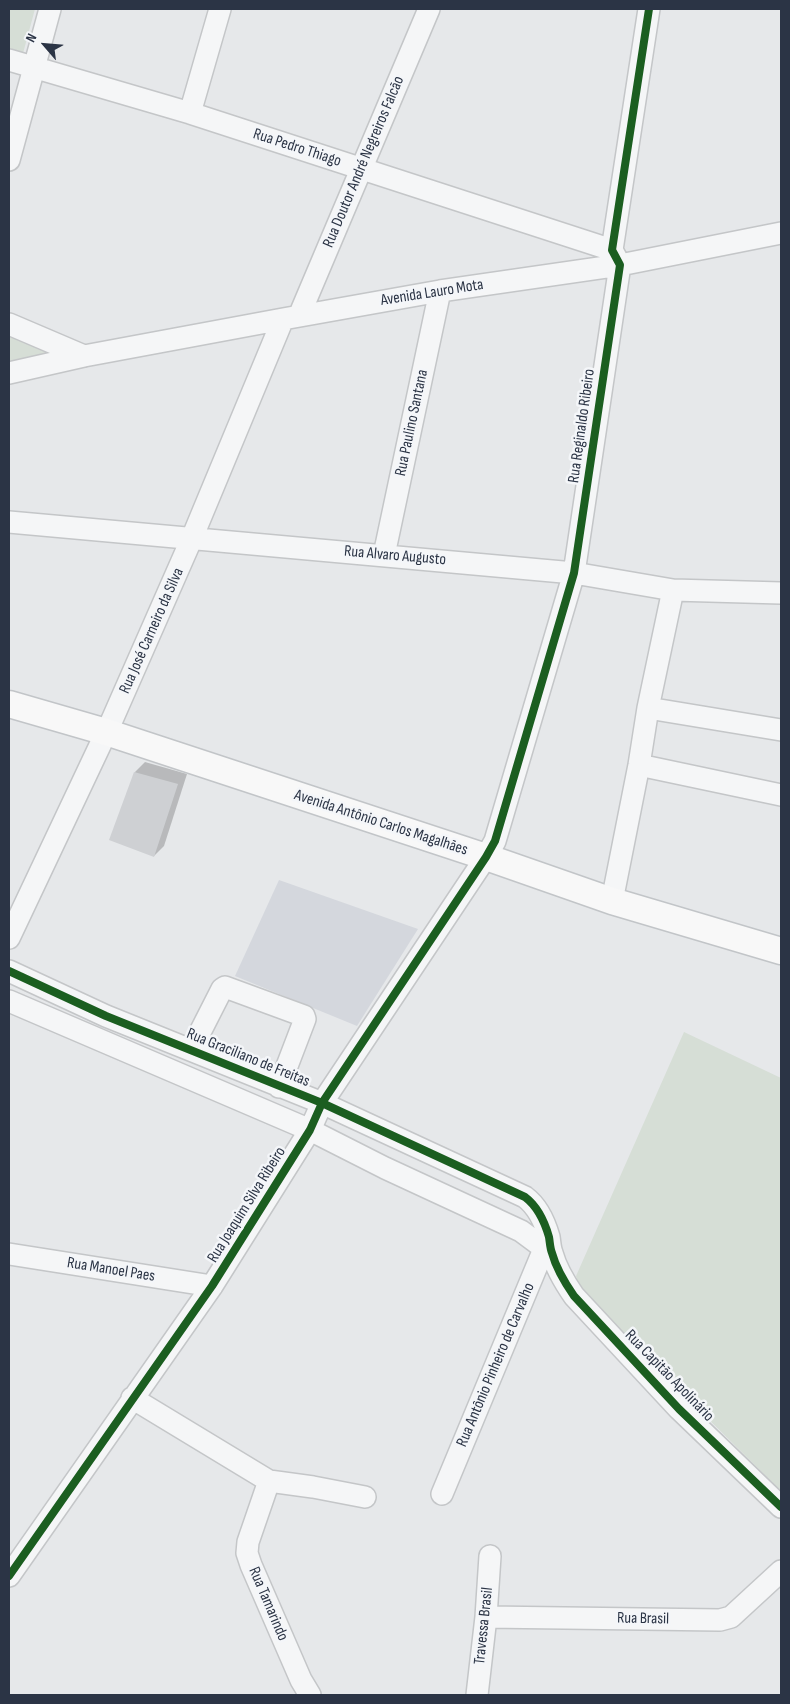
<!DOCTYPE html>
<html>
<head>
<meta charset="utf-8">
<style>
	body { margin:0 }
	#map { position:relative; width:790px; height:1704px; overflow:hidden; background:#e6e8ea; font-family:"Sofia Sans Condensed",sans-serif }
	canvas { display:block }
	.frame { position:absolute; inset:0; border:10px solid #2b3445; pointer-events:none }
	.north { position:absolute; left:20px; top:20px; width:50px; height:50px; -webkit-text-stroke:4px #f4f6f9; paint-order:stroke; rotate:297deg; font-size:14px; font-weight:700; line-height:20px; text-align:center; color:#2b3445 }
	.north::after { content:''; display:block; margin:auto; width:18px; height:22px; background:#2b3445; clip-path:polygon(50% 0,100% 100%,50% 72%,0 100%) }
</style>
</head>
<body>
<div id="map">
<canvas width="790" height="1704"></canvas>
<div class="frame"></div>
<div class="north">N</div>
</div>
<script>
const g = document.querySelector('canvas').getContext('2d');
g.lineJoin = 'round';
function fillPath(path, color) {
  g.fillStyle = color;
  g.fill(path, 'evenodd');
}
function stroke(path, color, width, dash) {
  g.strokeStyle = color;
  g.lineWidth = width;
  g.lineCap = dash ? 'butt' : 'round';
  g.setLineDash(dash || []);
  g.stroke(path);
}
function write(font, color, halo, rows, align = 'center') {
  g.font = font + ' "Sofia Sans Condensed",sans-serif';
  g.lineWidth = 5;
  g.setLineDash([]);
  g.textBaseline = 'middle';
  g.strokeStyle = halo;
  g.fillStyle = color;
  for (const [text, x, y, turn = 0] of rows) {
    g.save();
    g.translate(x, y);
    g.rotate((+turn || 0) * Math.PI / 180);
    g.textAlign = isNaN(turn) ? turn : align;
    if (halo) g.strokeText(text, 0, 0);
    g.fillText(text, 0, 0);
    g.restore();
  }
}
fillPath(new Path2D(`
	M279 880 418 929 357 1026 235 976Z`), '#d4d7dd');
fillPath(new Path2D(`
	M9 9H35L22 57 9 53Z
	M9 332 61 353 9 362Z
	M684 1032 781 1078V1491L579 1291 576 1276Z`), '#d6ded6');
fillPath(new Path2D(`
	M145 762 187 774 164 846 154 856 135 772Z`), '#0003');
fillPath(new Path2D(`
	M134 772 178 784 154 857 109 840Z`), '#ced0d3');
const minor = new Path2D(`
	M9 60 190 113 612 250
	M190 113 220 9
	M9 160 50 9
	M299 316 429 9
	M9 324 84 356
	M9 373 84 356 283 319 440 291 620 265 781 233
	M9 522 574 573 673 590 781 593
	M384 555 440 291
	M648 708 781 730
	M639 765 781 795
	M612 901 639 765 648 708 673 590
	M9 938 112 720 192 538 283 319
	M9 971 106 1016 322 1103 525 1197C537 1206 545 1223 549 1237 550 1243 550 1248 552 1253 556 1268 565 1283 574 1296L679 1409 781 1507
	M9 1001 310 1130 385 1168 521 1231 552 1254
	M191 1050 222 989 225 987 304 1016 305 1019 279 1087
	M9 1254 212 1286
	M132 1398 269 1481 248 1542 247 1553 251 1565 301 1680 310 1695
	M269 1481 313 1487 365 1497
	M442 1494 549 1237
	M9 1576 212 1286 310 1130 322 1103 486 857 495 841 574 573 620 265 612 250 649 9
	M486 1617 720 1620 731 1617 781 1571
	M477 1695 486 1617 490 1556`);
const major = new Path2D(`
	M9 704 106 732 486 857 612 901 781 951`);
stroke(minor, '#c4c6c8', 24);
stroke(major, '#c2c5c8', 29);
stroke(minor, '#f5f6f7', 21);
stroke(major, '#f8f8f8', 26);
stroke(new Path2D(`
	M9 971 106 1016 322 1103 525 1197C537 1206 545 1223 549 1237 550 1243 550 1248 552 1253 556 1268 565 1283 574 1296L679 1409 781 1507
	M9 1576 212 1286 310 1130 322 1103 486 857 495 841 574 573 620 265 612 250 649 9`), '#1b5e20', 8);
write('16px', '#2b3445', '#f4f6f9', [
	["Rua Pedro Thiago",297,148,18],
	["Rua Doutor André Negreiros Falcão",364,162,-67],
	["Avenida Lauro Mota",432,293,-9],
	["Rua Paulino Santana",412,423,-78],
	["Rua Reginaldo Ribeiro",582,426,-82],
	["Rua Alvaro Augusto",395,556,5],
	["Rua José Carneiro da Silva",152,631,-66],
	["Avenida Antônio Carlos Magalhães",381,823,18],
	["Rua Graciliano de Freitas",248,1058,22],
	["Rua Joaquim Silva Ribeiro",247,1205,-58],
	["Rua Manoel Paes",111,1270,9],
	["Rua Antônio Pinheiro de Carvalho",496,1365,-67],
	["Rua Capitão Apolinário",669,1376,46],
	["Rua Tamarindo",268,1604,67],
	["Rua Brasil",643,1619,1],
	["Travessa Brasil",484,1626,-84]
]);
</script>
</body>
</html>
